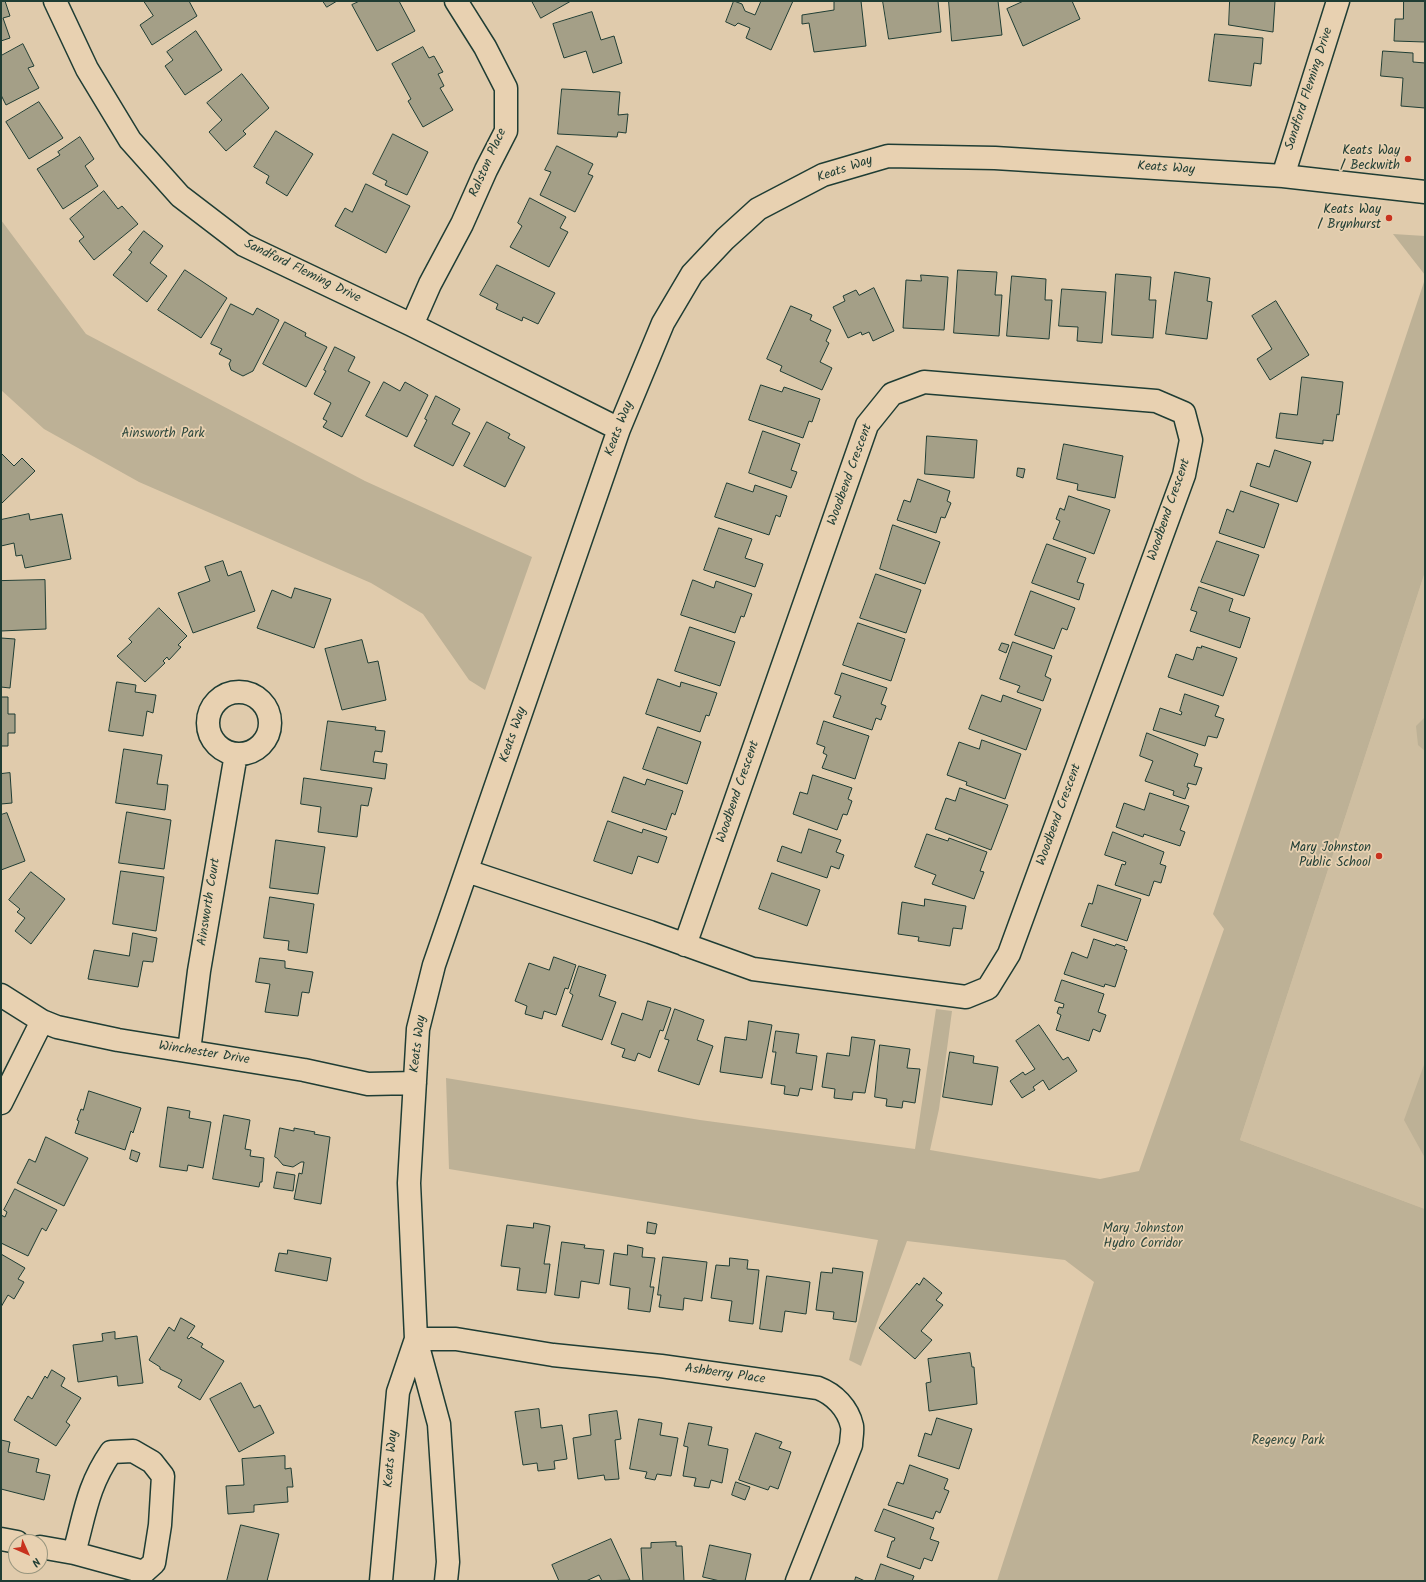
<!DOCTYPE html>
<html>
<head>
<meta charset="utf-8">
<style>
	body { margin:0 }
	#map { position:relative; width:1426px; height:1582px; overflow:hidden; background:#e0cbac; font-family:Kalam,sans-serif }
	canvas { display:block }
	.frame { position:absolute; inset:0; border:2px solid #1f3d34; pointer-events:none }
	.north { position:absolute; left:8px; top:1534px; width:40px; height:40px; box-sizing:border-box; background:#e8d1b1; border:1px solid #98967f; border-radius:50%; rotate:135deg; font-size:11px; font-weight:700; line-height:16px; text-align:center; color:#1f3d34 }
	.north::after { content:''; display:block; margin:auto; width:14px; height:18px; background:#c8321e; clip-path:polygon(50% 0,100% 100%,50% 72%,0 100%) }
</style>
</head>
<body>
<div id="map">
<canvas width="1426" height="1582"></canvas>
<div class="frame"></div>
<div class="north">N</div>
</div>
<script>
const g = document.querySelector('canvas').getContext('2d');
g.lineJoin = 'round';
function fillPath(path, color) {
  g.fillStyle = color;
  g.fill(path, 'evenodd');
}
function stroke(path, color, width, dash) {
  g.strokeStyle = color;
  g.lineWidth = width;
  g.lineCap = dash ? 'butt' : 'round';
  g.setLineDash(dash || []);
  g.stroke(path);
}
function write(font, color, halo, rows, align = 'center') {
  g.font = font + ' Kalam,sans-serif';
  g.lineWidth = 3.5;
  g.setLineDash([]);
  g.textBaseline = 'middle';
  g.strokeStyle = halo;
  g.fillStyle = color;
  for (const [text, x, y, turn = 0] of rows) {
    g.save();
    g.translate(x, y);
    g.rotate((+turn || 0) * Math.PI / 180);
    g.textAlign = isNaN(turn) ? turn : align;
    if (halo) g.strokeText(text, 0, 0);
    g.fillText(text, 0, 0);
    g.restore();
  }
}
fillPath(new Path2D(`
	M1425 572V1209L1240 1140Z`), '#cebea1');
fillPath(new Path2D(`
	M1 220 86 334 365 481 532 557 485 690 469 680 423 614 371 583 139 482 44 429 1 390Z
	M1393 234 1425 236V275Z
	M1425 279V572L1240 1140 1425 1209V1581H997L1094 1282 1065 1260 907 1241 861 1366 849 1360 878 1240 449 1169 446 1078 700 1120 915 1149 936 1009 952 1011 939 1109 930 1150 1100 1179 1139 1171 1224 929 1213 914Z
	M1425 717V751L1418 745 1416 726Z
	M1425 1062V1158L1404 1120Z`), '#bdb196');
const building = new Path2D(`
	M1 1H5L10 16 3 18 10 38 1 41Z
	M144 1H189L197 16 152 45 140 25 153 16Z
	M323 1H337L327 7Z
	M360 1H399L415 31 377 51 352 5Z
	M532 1H571L541 18Z
	M734 1 742 4 745 11 755 15 761 1H793L771 50 746 38 750 28 738 23 735 26 726 22Z
	M841 1H861L866 46 814 52 809 23 802 24V15L834 10V2Z
	M883 1H938L941 32 889 39Z
	M949 1H998L1002 35 952 41Z
	M1024 1H1072L1080 19 1023 46 1007 9Z
	M1230 1H1275L1273 32 1229 25Z
	M1404 1H1425V42L1394 41 1395 19H1403Z
	M592 12 601 40 614 36 622 63 593 73 586 51 564 58 553 24Z
	M196 31 222 70 185 95 165 66 173 60 167 52Z
	M1215 34 1263 38 1261 64 1254 63 1251 86 1209 81Z
	M23 44 34 66 28 68 39 88 6 105 1 95V56Z
	M423 47 429 58 434 56 443 72 438 74 444 86 440 88 453 110 423 127 408 101 411 99 392 64Z
	M1383 51 1413 53V62L1425 63V108L1401 106 1403 78 1381 76Z
	M242 74 269 108 243 131 246 134 226 151 209 132 222 120 207 103Z
	M562 89 620 92 618 115 628 114 626 133 618 132 617 137 558 134Z
	M39 102 63 138 29 159 6 122Z
	M276 131 313 154 287 196 266 183 269 176 254 167Z
	M393 134 428 152 407 195 385 185 387 181 373 174Z
	M80 137 94 159 85 166 98 186 63 209 37 169 60 155 58 152Z
	M557 146 593 164 588 174 593 176 575 212 540 195 551 172 545 170Z
	M366 184 410 206 386 253 335 226 345 208 352 212Z
	M104 191 118 209 122 206 138 224 94 260 79 241 84 237 70 219Z
	M530 198 566 217 560 228 568 232 549 267 510 247 522 226 518 223Z
	M144 231 163 246 150 263 167 276 147 302 113 275 132 252 129 250Z
	M497 265 555 293 538 324 523 317 522 321 496 309 498 304 480 295Z
	M185 270 227 298 201 338 158 310Z
	M958 270 997 272 995 295H1002L999 336 954 333Z
	M1175 272 1210 278 1207 301 1212 302 1207 339 1166 334Z
	M1116 274 1151 277 1149 300H1156L1153 338 1112 335Z
	M921 275 948 277 944 330 903 328 906 280 921 281Z
	M1012 276 1046 279 1045 300H1052L1049 339 1007 336Z
	M874 288 894 331 873 341 869 332 862 335 861 332 848 338 833 307 845 301 843 296 856 290 859 295Z
	M1062 289 1106 292 1102 343 1077 341 1078 327 1059 326Z
	M1276 301 1309 355 1270 380 1257 359 1272 349 1252 316Z
	M231 304 253 315 257 308 279 320 253 371 243 376 231 370 229 364 231 360 219 354 222 349 211 344Z
	M791 306 812 315 810 320 831 330 826 341 829 343 820 362 832 368 822 390 780 371 782 366 767 359Z
	M285 322 306 333 305 336 327 347 306 387 263 364Z
	M335 347 355 357 348 371 370 382 342 437 323 427 327 421 323 419 331 403 314 394 326 371 324 370Z
	M1302 377 1343 382 1339 415 1337 414 1333 441 1323 440V444L1276 438 1280 413 1297 415Z
	M384 382 400 391 405 382 428 395 407 437 366 416Z
	M761 385 782 392 784 387 820 399 812 422 809 421 803 438 749 420Z
	M436 396 460 409 452 424 470 433 453 466 414 446 427 420 425 419Z
	M487 422 510 434 508 438 525 447 505 487 464 466Z
	M763 431 800 444 791 470 797 472 791 488 749 473Z
	M927 436 977 440 974 478 925 474Z
	M1064 444 1123 456 1115 498 1077 490 1078 484 1057 479Z
	M1275 450 1311 462 1297 502 1250 486 1257 463 1269 467Z
	M1 453 14 466 22 458 35 471 1 504Z
	M1018 468 1025 469 1023 478 1017 476Z
	M918 479 950 491 947 501 951 503 945 518 941 517 936 533 897 520 904 500 910 502Z
	M727 483 753 492 755 485 787 496 780 517 776 515 769 535 715 517Z
	M1241 491 1279 504 1264 548 1219 533 1227 509 1233 512Z
	M1069 496 1110 510 1094 554 1053 539 1060 521 1056 519 1060 508 1064 510Z
	M29 514 30 520 62 514 71 559 25 568 22 555 16 556 14 543 1 546V520Z
	M893 525 940 542 925 584 880 569Z
	M719 528 752 539 745 558 763 564 755 587 704 570Z
	M1217 541 1259 555 1244 596 1201 582Z
	M1047 544 1086 558 1077 582 1084 584 1079 600 1032 583Z
	M223 561 228 576 241 571 255 611 193 633 178 593 210 581 205 567Z
	M876 574 921 590 906 633 860 618Z
	M45 580 46 629 1 631V581Z
	M693 580 714 588 716 581 752 594 744 617 741 616 735 633 681 615Z
	M1199 587 1233 599 1229 611 1250 618 1240 648 1190 631 1197 612 1191 610Z
	M295 588 331 599 314 648 257 628 272 590 291 598Z
	M1031 591 1075 608 1067 630 1062 628 1054 649 1015 635Z
	M159 608 187 636 178 645 181 647 169 660 167 657 163 661 165 663 145 682 117 656 132 642 129 639Z
	M858 623 905 639 891 681 843 665Z
	M690 627 735 642 720 686 675 671Z
	M1 638 15 639 10 688 1 687Z
	M362 640 368 663 378 661 386 700 342 710 325 649Z
	M1013 642 1052 656 1045 676 1051 679 1043 701 1017 692 1020 686 1000 679Z
	M1002 643 1009 645 1006 653 999 650Z
	M1202 646 1237 658 1223 696 1168 677 1176 654 1193 660 1197 647 1201 648Z
	M842 673 887 688 881 704 886 706 881 720 876 718 872 730 833 717 841 696 835 694Z
	M658 679 680 687 681 682 717 693 709 716 706 715 700 732 646 714Z
	M117 682 136 685 135 692 156 695 153 713 147 711 143 736 109 731Z
	M1185 694 1219 706 1215 716 1224 719 1217 738 1208 736 1205 746 1153 730 1160 708 1181 715 1182 712 1180 711Z
	M982 695 1001 702 1003 695 1041 709 1026 750 969 729Z
	M1 697H8V714H15V733H8V746H1Z
	M328 721 376 727 375 730 385 731 382 752 375 751 373 762 387 764 385 779 321 770Z
	M824 721 869 736 855 779 822 768 827 755 823 753 825 747 817 744Z
	M658 727 701 742 687 784 643 769Z
	M1147 733 1198 754 1194 766 1202 768 1196 785 1188 783 1187 787 1189 788 1185 799 1173 795 1174 791 1145 781 1153 761 1140 756Z
	M982 740 1021 754 1005 799 966 785 967 782 947 775 959 742 979 749Z
	M124 749 162 755 157 784 168 785 165 810 116 803Z
	M10 773 12 803 1 804V774Z
	M813 775 852 788 848 799 852 801 847 815 843 814 837 830 793 814 800 792 807 794Z
	M624 777 645 785 647 779 683 791 675 815 672 813 666 830 612 812Z
	M304 778 372 788 368 806 361 805 357 837 318 832 321 807 301 804Z
	M960 788 1008 805 991 850 935 829 946 798 955 801Z
	M1150 793 1189 806 1180 830 1185 832 1180 846 1144 834 1143 837 1116 827 1124 803 1144 810Z
	M127 812 171 820 164 869 119 863Z
	M7 813 25 861 1 870V815Z
	M608 821 642 833 643 829 667 837 658 863 638 856 632 874 594 861Z
	M809 829 841 840 836 852 844 855 839 869 831 866 827 878 777 861 782 846 801 853Z
	M1113 832 1164 852 1160 864 1166 866 1161 883 1154 881 1149 896 1115 885 1122 864 1125 865 1126 862 1105 855Z
	M927 834 948 841 949 838 987 852 980 871 984 872 974 899 932 884 936 875 915 867Z
	M276 840 325 847 318 894 270 888Z
	M121 871 164 877 156 931 113 924Z
	M31 872 65 899 31 944 15 931 25 918 17 912 20 909 9 900Z
	M772 873 820 890 807 926 759 909Z
	M1098 885 1141 899 1127 941 1081 926 1089 903 1092 904Z
	M270 897 314 904 307 953 288 950 289 941 264 938Z
	M925 899 966 906 962 929 953 928 950 946 918 941 919 937 898 934 902 902 924 906Z
	M133 933 157 938 153 962 143 961 138 987 88 979 94 950 129 956Z
	M1094 939 1115 946 1116 944 1125 947 1124 949 1127 950 1115 987 1105 984 1104 987 1064 974 1072 952 1087 958Z
	M554 957 576 965 568 989 565 988 556 1015 544 1011 542 1019 525 1014 527 1006 515 1001 529 963 549 970Z
	M260 958 285 961V968L313 972 309 993 302 992 298 1016 265 1012 270 984 256 982Z
	M579 966 606 975 599 996 616 1002 602 1040 562 1026 573 995 570 993Z
	M1062 980 1104 994 1098 1012 1106 1015 1100 1032 1093 1029 1089 1041 1056 1030 1061 1015 1057 1013 1059 1007 1063 1008 1064 1004 1055 1001Z
	M648 1001 671 1008 663 1031 660 1030 650 1058 638 1053 635 1061 622 1057 625 1049 611 1044 622 1013 642 1020Z
	M675 1009 704 1020 697 1040 713 1046 699 1085 658 1071 669 1040 665 1039Z
	M749 1021 772 1025 762 1078 720 1072 725 1037 746 1040Z
	M1039 1025 1063 1060 1068 1057 1077 1071 1049 1090 1043 1080 1033 1087 1035 1090 1022 1098 1010 1081 1023 1072 1025 1075 1035 1069 1016 1041Z
	M776 1031 799 1034 796 1053 817 1056 812 1090 800 1088 798 1096 784 1094 785 1086 771 1084 776 1052H773Z
	M852 1037 875 1040 865 1093 853 1092 852 1100 834 1098 835 1089 822 1087 827 1053 849 1056Z
	M880 1045 910 1049 907 1068 920 1069 915 1103 903 1101 902 1108 886 1106 887 1099 875 1097Z
	M950 1052 974 1056 973 1063 998 1067 992 1105 943 1097Z
	M89 1091 141 1108 133 1133 131 1131 125 1150 75 1133 79 1121 77 1120 81 1109 83 1110Z
	M168 1107 190 1111 189 1118 211 1122 203 1168 188 1165 187 1171 160 1167Z
	M224 1115 250 1120 245 1149 251 1150 250 1156 264 1158 262 1182H260L259 1187 213 1179Z
	M280 1128 294 1131V1128L315 1132 314 1134 330 1137 321 1204 294 1199 299 1173 302 1174 304 1162H301L293 1167 283 1165 277 1158 275 1157Z
	M46 1137 88 1158 64 1206 17 1183 29 1159 35 1162Z
	M132 1150 140 1153 137 1162 130 1159Z
	M277 1172 295 1175 293 1191 274 1188Z
	M15 1189 57 1210 46 1231 42 1228 28 1256 1 1243V1215L5 1217 7 1212 4 1210Z
	M648 1222 657 1224 655 1234 647 1233Z
	M534 1223 550 1226 544 1264H550L546 1293 517 1290 520 1268 501 1266 507 1225 533 1228Z
	M562 1242 585 1245 584 1248 604 1250 599 1284 581 1281 579 1298 555 1295Z
	M628 1245 643 1248 642 1257 655 1258 650 1287H654L650 1312 628 1309 630 1288 610 1285 614 1253 627 1255Z
	M288 1250 331 1258 327 1281 275 1271 279 1253 287 1254Z
	M1 1254 25 1268 18 1279 24 1282 14 1299 8 1295 1 1307Z
	M663 1257 707 1262 702 1301 684 1298 683 1310 659 1307 661 1295H658Z
	M730 1258 748 1260 747 1269 759 1270 753 1324 729 1321 732 1301 711 1298 716 1265 729 1266Z
	M833 1268 863 1272 856 1322 833 1319 834 1312 816 1310 821 1272 832 1273Z
	M767 1276 810 1282 806 1314 785 1311 782 1332 760 1329Z
	M924 1278 942 1293 936 1300 943 1305 921 1331 932 1340 915 1359 879 1328 917 1283 919 1285Z
	M181 1318 195 1326 187 1338 189 1339 191 1337 203 1344 201 1347 224 1361 200 1400 178 1387 182 1380 160 1369V1367L149 1360 169 1327 174 1331Z
	M115 1332V1339L137 1336 143 1383 118 1386 117 1376 78 1382 73 1345 103 1341 102 1334Z
	M970 1353 972 1367H974L977 1404 929 1411 926 1383 931 1382 928 1359Z
	M52 1370 65 1378 61 1386 81 1398 66 1422 70 1425 56 1446 14 1420 28 1396 32 1399 45 1376 47 1378Z
	M241 1383 254 1408 260 1405 274 1433 239 1452 210 1399Z
	M539 1409 541 1428 562 1425 567 1459 554 1461 555 1469 538 1471 537 1463 523 1465 515 1412Z
	M617 1411 621 1439 615 1440 619 1479 605 1480 604 1475 578 1479 573 1438 591 1435 589 1415Z
	M937 1418 972 1429 959 1469 918 1456 925 1433 931 1435Z
	M639 1419 662 1423 660 1435 678 1438 671 1476 657 1474 655 1480 645 1478 647 1472 630 1469Z
	M689 1423 712 1427 708 1445 728 1449 722 1483 711 1480 709 1488 694 1486 696 1478 683 1476 688 1447 684 1446Z
	M756 1433 782 1442 779 1448 791 1452 778 1489 770 1486 768 1490 739 1480Z
	M1 1440 10 1442 8 1452 39 1459 36 1472 50 1475 44 1500 1 1489Z
	M285 1456V1469L291 1468 293 1487H287L288 1502 254 1505V1512L228 1514 226 1486 244 1485 242 1459Z
	M910 1465 948 1479 944 1489 949 1491 940 1513 936 1511 933 1519 888 1505 897 1482 903 1484Z
	M736 1482 750 1487 745 1500 732 1495Z
	M884 1509 934 1528 930 1539 939 1542 932 1561 924 1558 920 1569 887 1557 892 1541H894L895 1538 875 1531Z
	M241 1525 279 1534 267 1581H227Z
	M611 1539 630 1580 602 1581 599 1575 586 1581H559L552 1565Z
	M676 1542V1546H682L684 1581H643L641 1548H651V1543Z
	M710 1545 751 1554 745 1581H720L703 1577Z
	M881 1564 914 1576 912 1581H875Z
	M856 1577 865 1581H855Z`);
fillPath(building, '#a49f87');
stroke(building, '#1f3d34', 1);
const minor = new Path2D(`
	M55 1 87 69 130 140 180 196 244 245 412 325 619 429
	M1283 176 1338 1
	M412 325 430 284 462 224 486 170 506 131V88L485 47 456 1
	M208 723a31 31 0 1 1 62 0a31 31 0 1 1-62 0Z
	M467 871 650 932 753 969 966 997 988 988 1009 954 1184 475 1191 440 1184 413 1156 401 924 382 892 394 867 425 685 945
	M1 995 42 1021 57 1027 118 1040 304 1070 368 1084 415 1083
	M189 1051 199 971 236 754
	M1 1103 42 1021
	M416 1339H456L553 1355 661 1366 818 1388C834 1394 848 1408 852 1426 853 1431 851 1439 851 1445L797 1581
	M1 1539 17 1542
	M40 1547 74 1553 144 1572 154 1563 160 1525 163 1476 152 1462 133 1451 111 1452C87 1487 85 1514 74 1553
	M381 1581 398 1392 416 1339
	M446 1581 448 1562 439 1424 416 1339 409 1183 418 1029 434 965 619 429 663 323 692 274 725 239 758 209 823 175 888 156 995 158 1283 176 1425 192`);
stroke(minor, '#1f3d34', 25);
stroke(minor, '#e8d1b1', 22);
for (const [x, y, r, color] of [
	[1408,159,4,"#c8321e"],
	[1389,218,4,"#c8321e"],
	[1379,856,4,"#c8321e"]
]) {
  const dot = new Path2D();
  dot.arc(x, y, r, 0, 2 * Math.PI);
  g.fillStyle = color;
  g.fill(dot);
  stroke(dot, '#e8d1b1', 1.5);
}
write('13px', '#1f3d34', '#e8d1b1', [
	["Sandford Fleming Drive",1310,89,-72],
	["Ralston Place",489,163,-66],
	["Keats Way",1166,169,4],
	["Keats Way",845,170,-19],
	["Sandford Fleming Drive",302,272,26],
	["Keats Way",620,429,-69],
	["Woodbend Crescent",851,475,-70],
	["Woodbend Crescent",1170,510,-71],
	["Keats Way",514,735,-71],
	["Woodbend Crescent",739,792,-71],
	["Woodbend Crescent",1060,815,-70],
	["Ainsworth Court",210,902,-81],
	["Keats Way",419,1044,-83],
	["Winchester Drive",204,1054,9],
	["Ashberry Place",725,1375,8],
	["Keats Way",392,1459,-85]
]);
write('13px', '#1f3d34', '#e8d1b1', [
	["Keats Way",1400,152],
	["/ Beckwith",1400,167],
	["Keats Way",1381,211],
	["/ Brynhurst",1381,226],
	["Mary Johnston",1371,849],
	["Public School",1371,864]
], 'right');
write('13px', '#2f493e', '#e8d1b1', [
	["Ainsworth Park",163,435],
	["Mary Johnston",1143,1230],
	["Hydro Corridor",1143,1245],
	["Regency Park",1288,1442]
]);
</script>
</body>
</html>
